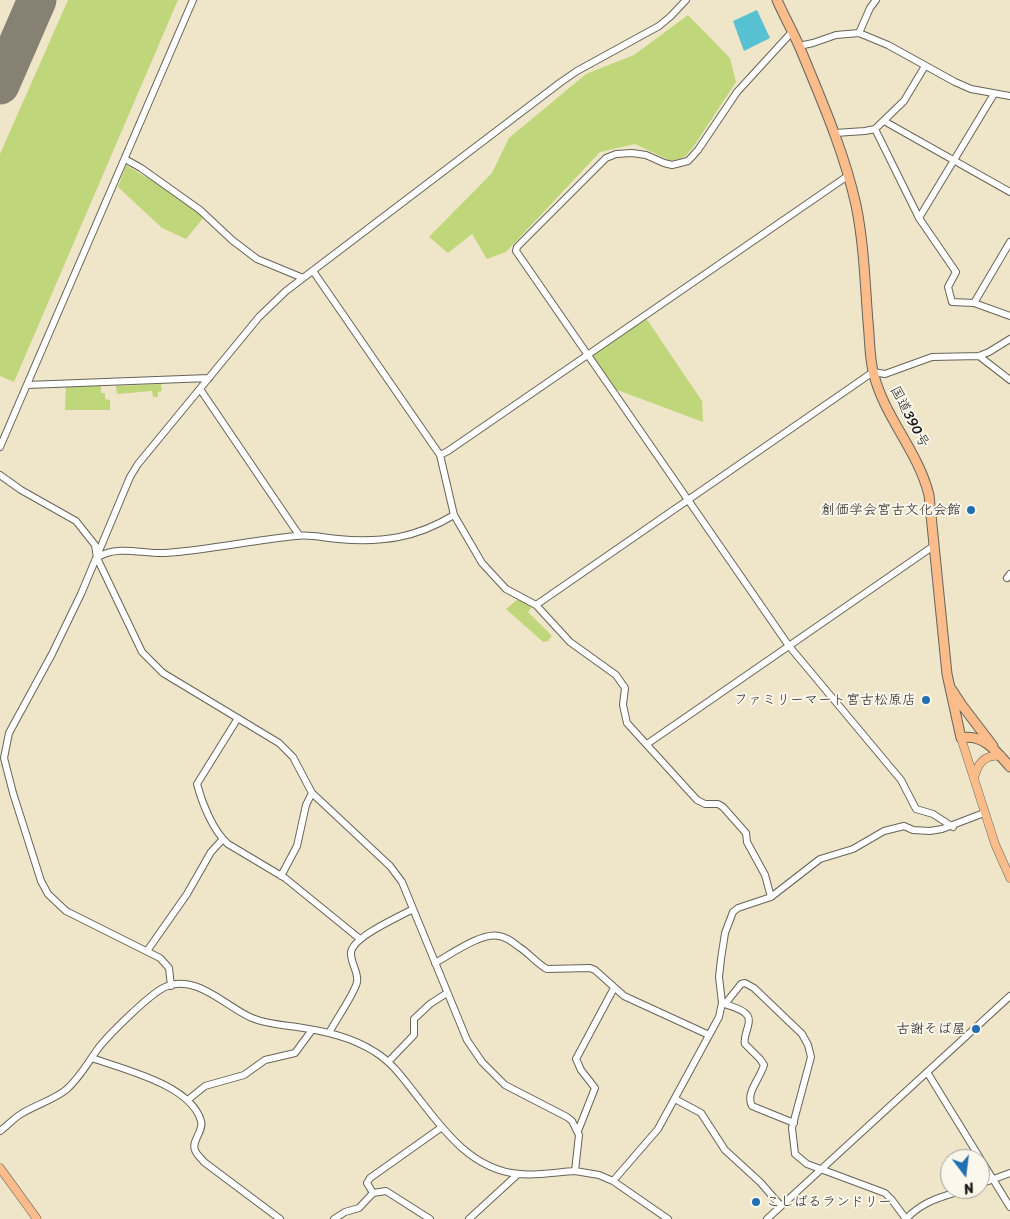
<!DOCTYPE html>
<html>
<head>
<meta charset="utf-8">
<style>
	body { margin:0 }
	#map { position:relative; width:1010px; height:1219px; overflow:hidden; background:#efe6c9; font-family:Sriracha,sans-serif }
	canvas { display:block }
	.north { position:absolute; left:940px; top:1149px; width:50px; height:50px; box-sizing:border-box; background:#fbf7ec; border:1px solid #a29f99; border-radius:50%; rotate:165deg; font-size:14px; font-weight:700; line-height:20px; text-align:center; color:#1c1c1c }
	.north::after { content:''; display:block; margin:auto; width:18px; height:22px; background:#1f6fb2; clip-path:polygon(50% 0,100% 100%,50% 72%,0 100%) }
</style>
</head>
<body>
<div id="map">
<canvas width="1010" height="1219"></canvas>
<div class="north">N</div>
</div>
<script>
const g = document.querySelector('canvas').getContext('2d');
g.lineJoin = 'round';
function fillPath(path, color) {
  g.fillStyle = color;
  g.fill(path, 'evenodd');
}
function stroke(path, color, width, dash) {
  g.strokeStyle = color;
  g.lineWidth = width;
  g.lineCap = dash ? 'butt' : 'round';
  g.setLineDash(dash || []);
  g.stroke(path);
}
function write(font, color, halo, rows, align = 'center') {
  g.font = font + ' Sriracha,"Klee One",sans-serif';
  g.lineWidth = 4;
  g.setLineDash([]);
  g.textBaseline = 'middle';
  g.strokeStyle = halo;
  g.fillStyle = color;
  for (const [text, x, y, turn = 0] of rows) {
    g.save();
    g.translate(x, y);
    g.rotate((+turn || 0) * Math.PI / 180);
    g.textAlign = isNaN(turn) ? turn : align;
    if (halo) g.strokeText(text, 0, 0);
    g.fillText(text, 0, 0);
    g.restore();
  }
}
fillPath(new Path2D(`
	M68 0H178L14 382 0 376V154Z
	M688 15 730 58 736 82 694 146 685 157 671 161 635 144 600 152 506 252 487 259 472 234 448 253 429 237 492 173 509 138 586 74 634 55Z
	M126 165 169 191 204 217 186 239 162 228 118 187Z
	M646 318 702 401 703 422 612 388 589 355Z
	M161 384 162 391 158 392V397H153L152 391 117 394 116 386Z
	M66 385H101V393H105V399L110 400V410H65Z
	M519 598 532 607 528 612 552 636 548 641 543 642 506 609Z`), '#c0d67a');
fillPath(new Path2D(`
	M757 10 770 38 744 51 733 21Z`), '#57c1d2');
stroke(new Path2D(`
	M0 85 37 0`), '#868172', 39);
const minor = new Path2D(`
	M791 33 737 92 698 150 688 161 672 165 664 163 646 155 632 153 616 154 606 158 517 247 516 251 789 646 901 780 916 809 933 814 953 827
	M859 33 870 8 876 0
	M799 46 813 43 836 35 859 33 888 45 955 82 971 89 1010 96
	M884 121 1010 192
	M875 129 919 218 956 272 948 287 952 302 974 303 1010 316
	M835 133 865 131 875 129 904 101 925 66
	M125 159 141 168 200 210 232 240 257 259 303 278
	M919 218 994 94
	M313 271 440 455 454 515 482 563 506 589 536 605 570 642 616 675 625 688 623 705 627 723 697 800 705 804H718L723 807 746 833 747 842 765 875 771 897
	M974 303 1010 242
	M979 356 1010 380
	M27 385 209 378
	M200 389 299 535
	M0 447 193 0
	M440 455 448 451 849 175
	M0 475 21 490 76 521 95 545 97 558 142 652 163 673 279 743 293 757 312 793 390 866 402 882 467 1040 482 1062 505 1085 567 1117 572 1121 579 1135 575 1171C557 1172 537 1176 519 1174 472 1170 443 1130 417 1096 404 1080 393 1063 375 1052 352 1037 324 1031 297 1027 282 1025 266 1024 252 1018 224 1006 196 972 163 988 148 996 107 1036 97 1050 87 1064 80 1077 67 1089 54 1100 35 1105 21 1114 13 1119 7 1126 0 1131
	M98 557C119 545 142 554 165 553 209 550 253 540 296 536 309 534 325 538 338 539 382 543 416 538 454 515
	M1007 578 1010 574
	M536 605 873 372 885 374 932 357 979 356 989 352 1010 339
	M238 718 197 784C202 803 213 831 228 844L285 878 360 939
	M647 744 935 545
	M281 876 297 846 306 805 312 793
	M147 951 187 894 211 852 223 839
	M435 963C450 955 481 932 499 936 506 937 513 942 519 947 529 953 536 963 547 969L590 968 595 970 624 996 709 1035
	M171 986 169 968 160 958 66 911 48 894 41 881 13 793 4 758 9 733 52 654 81 594 130 477 138 464 259 317 286 291 561 82 577 71 659 26 671 16 686 0
	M722 1003C729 1006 740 1008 745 1013 755 1020 742 1035 745 1044L760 1059 764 1065C760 1079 745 1093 752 1106L794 1123
	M725 1004 741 984 745 983 754 988 802 1034 808 1045 811 1057 792 1128 795 1154 807 1164 885 1193 892 1200 906 1219
	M329 1033C335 1021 355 993 357 982 359 972 350 963 351 952 354 936 399 917 413 909
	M92 1058C125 1070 191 1085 201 1121 204 1131 191 1141 195 1150 196 1154 201 1158 204 1162L280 1219
	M388 1062 414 1035V1019L430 1004 447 993
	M927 1072 1010 1207
	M189 1099 205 1086 244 1075 265 1060 295 1053 312 1030
	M675 1099 701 1113 725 1150 760 1182 781 1206
	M578 1131 595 1088 581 1070 576 1059 614 988
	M575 1171 599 1175 613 1181 668 1219
	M613 1181 658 1129 719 1017 722 1003 719 977 721 959 725 933 733 912 738 908 771 897 820 859 853 849 884 831 904 826 913 830 930 831 942 829 984 813
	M980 1184 1010 1173
	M334 1219 345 1212 359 1208 373 1193
	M430 1219 386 1191 373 1193 367 1183 370 1178 442 1127
	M469 1219 518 1174
	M767 1219 1010 996
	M906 1219C924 1200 942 1197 967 1189`);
const major = new Path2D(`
	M961 738 995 844 1010 878
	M974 779C977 764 984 754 1001 756
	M0 1168 37 1219`);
const highway = new Path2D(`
	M777 0C784 16 793 32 800 48 821 99 844 151 856 205 864 244 865 283 868 322 870 339 869 358 874 375 885 418 918 451 929 495L947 674 961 738C983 733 997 752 1010 767
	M952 690 961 704 993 746`);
stroke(minor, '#666359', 8);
stroke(major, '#666359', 9);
stroke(highway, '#666359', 11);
stroke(minor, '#fff', 6);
stroke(major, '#f9bc8a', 8);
stroke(highway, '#f9bc8a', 9);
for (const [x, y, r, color] of [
	[971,510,5,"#1f6fb2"],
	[926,700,5,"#1f6fb2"],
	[976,1029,5,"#1f6fb2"],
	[756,1202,5,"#1f6fb2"]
]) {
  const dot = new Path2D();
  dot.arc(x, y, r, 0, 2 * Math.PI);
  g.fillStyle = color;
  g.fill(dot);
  stroke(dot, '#fbf7ec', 2);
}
write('14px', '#1c1c1c', '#fbf7ec', [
	["国道390号",909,417,62]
]);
write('14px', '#1c1c1c', '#fbf7ec', [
	["創価学会宮古文化会館",961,510],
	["ファミリーマート宮古松原店",916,700],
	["古謝そば屋",966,1029],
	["こしばるランドリー",766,1202,"left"]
], 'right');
</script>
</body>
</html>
